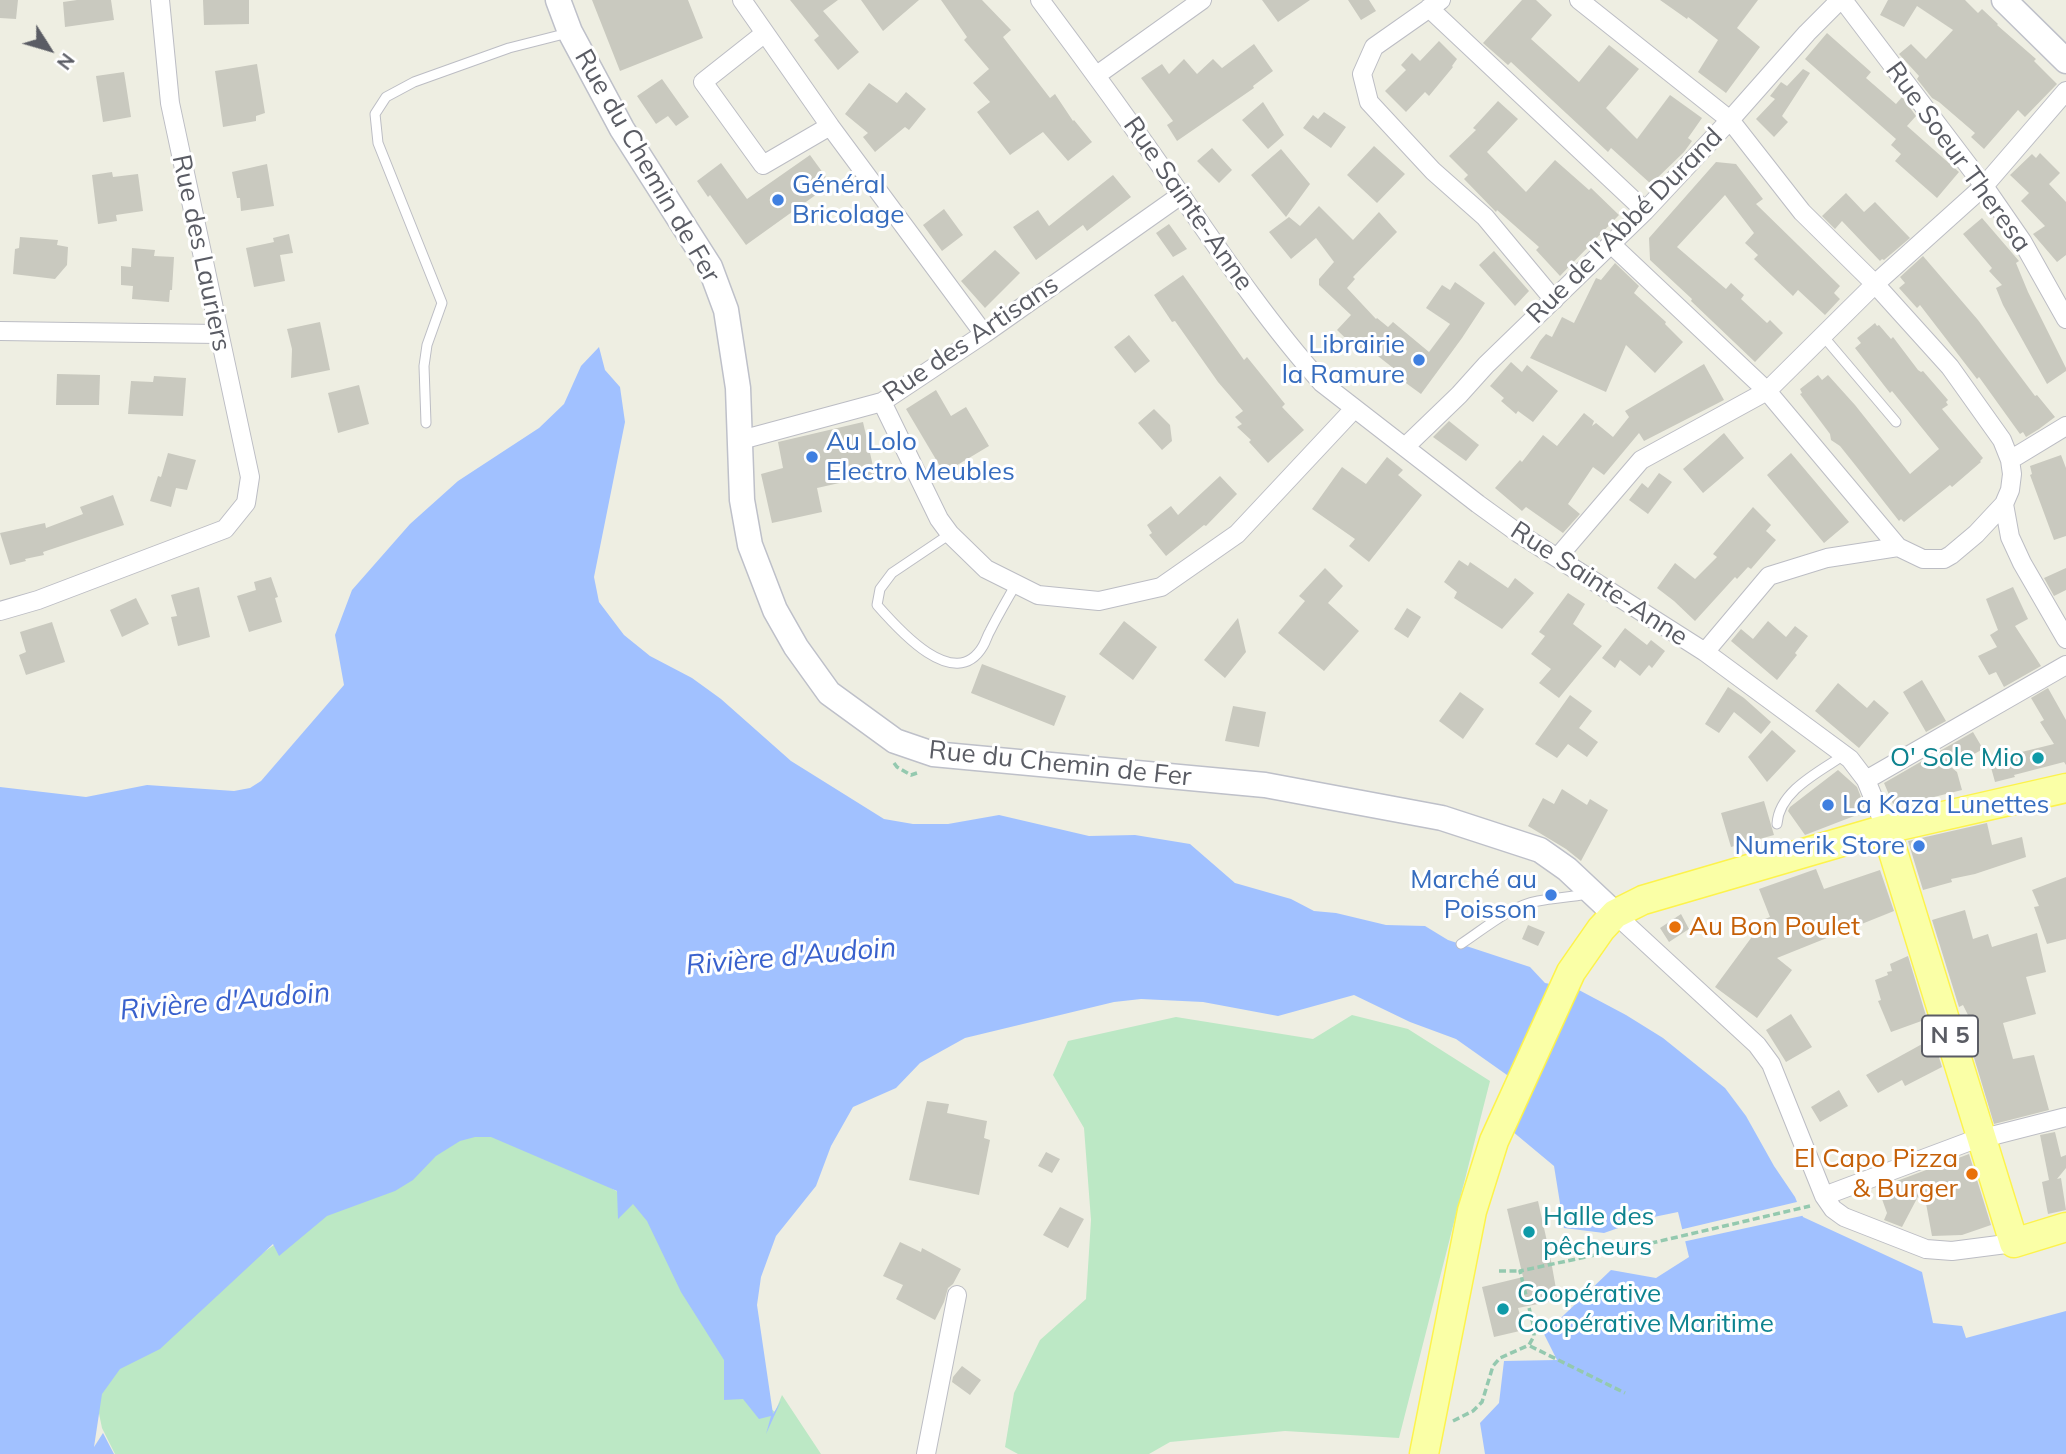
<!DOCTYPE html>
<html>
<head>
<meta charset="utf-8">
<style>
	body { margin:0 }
	#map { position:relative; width:2066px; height:1454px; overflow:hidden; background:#eeeee2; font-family:Mulish,sans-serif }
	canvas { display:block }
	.north { position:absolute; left:14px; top:14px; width:70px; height:70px; -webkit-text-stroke:5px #fff; paint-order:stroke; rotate:127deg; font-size:19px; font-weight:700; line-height:28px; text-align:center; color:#5a5c64 }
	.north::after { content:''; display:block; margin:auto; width:24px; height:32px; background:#5a5c64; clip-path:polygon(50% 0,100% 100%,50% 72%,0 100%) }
</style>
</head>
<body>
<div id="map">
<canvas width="2066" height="1454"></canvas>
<div class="north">N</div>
</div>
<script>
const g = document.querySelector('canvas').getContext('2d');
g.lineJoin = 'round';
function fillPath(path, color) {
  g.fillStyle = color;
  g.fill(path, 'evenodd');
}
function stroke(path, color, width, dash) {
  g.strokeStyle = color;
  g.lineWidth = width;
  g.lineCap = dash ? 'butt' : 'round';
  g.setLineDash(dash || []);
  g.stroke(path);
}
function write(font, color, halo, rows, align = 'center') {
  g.font = font + ' Mulish,sans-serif';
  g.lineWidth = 6;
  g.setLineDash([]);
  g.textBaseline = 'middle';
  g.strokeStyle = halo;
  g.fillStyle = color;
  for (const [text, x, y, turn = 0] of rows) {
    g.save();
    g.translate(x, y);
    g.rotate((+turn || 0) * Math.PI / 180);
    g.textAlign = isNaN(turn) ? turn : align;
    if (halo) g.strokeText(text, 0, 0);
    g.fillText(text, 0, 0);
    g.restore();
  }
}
fillPath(new Path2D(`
	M1352 1015 1408 1029 1490 1081 1399 1438 1285 1431 1170 1442 1149 1454H1018L1005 1447 1014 1393 1040 1340 1086 1299 1091 1220 1084 1128 1053 1075 1068 1041 1176 1017 1313 1039Z
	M466 1123 532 1140 626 1197 670 1235 733 1379 775 1412 782 1395 821 1454H115L102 1428 91 1375 288 1235Z`), '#bce8c5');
fillPath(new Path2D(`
	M599 347 605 370 620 387 625 422 594 577 599 602 624 635 650 656 692 678 721 699 791 761 884 819 913 824H948L999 815 1089 836 1135 835 1190 844 1235 883 1291 899 1314 911 1336 913 1386 925 1425 926 1448 940 1530 967 1545 983 1577 989 1626 1015 1663 1038 1725 1088 1746 1116 1774 1166 1795 1197 1803 1217 1922 1272 1933 1323 1962 1326 1966 1338 2066 1311V1454H1485L1480 1423 1499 1403 1504 1361 1557 1360 1544 1334 1611 1270 1656 1278 1689 1257 1678 1212 1644 1219 1604 1233 1564 1228 1554 1166 1512 1131 1507 1075 1456 1039 1410 1022 1354 995 1278 1016 1203 1002 1141 999 1114 1002 965 1038 920 1063 896 1088 853 1107 831 1146 816 1186 776 1236 761 1277 757 1305 773 1414 781 1401 766 1434 771 1416 759 1419 743 1399 724 1400V1360L681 1292 647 1221 633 1204 618 1219 617 1191 491 1137H475L460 1141 436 1156 413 1180 395 1191 327 1216 279 1256 273 1244 160 1349 120 1369 102 1394 94 1447 103 1433 114 1454H0V787L86 797 147 785 234 791 250 788 261 781 344 685 335 635 352 590 410 524 458 481 539 428 564 404 581 366Z`), '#a1c1ff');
fillPath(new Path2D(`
	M1801 1201 1806 1215 1682 1242 1679 1230Z`), '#eeeee2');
fillPath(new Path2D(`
	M0 0H18L16 19 0 18Z
	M77 0H111L114 20 65 27 63 2Z
	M203 0H249V24L204 25Z
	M592 0H688L703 38 620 71Z
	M790 0H838L823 11 859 52 838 70 814 40 819 36Z
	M861 0H919L883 31Z
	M941 0H982L1011 30 1003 37 1050 98 1055 94 1073 121 1074 120 1092 142 1068 161 1043 132 1010 155 977 112 990 102 973 83 989 69 964 40 967 37Z
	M1262 0H1310L1278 22Z
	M1348 0H1369L1376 11 1361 20Z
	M1522 0H1536L1552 15 1531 39 1579 82 1609 45 1639 69 1606 108 1637 139 1670 95 1702 118 1688 138 1692 141 1684 152 1651 184 1611 148 1608 152 1511 62 1508 65 1483 43Z
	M1660 0H1758L1737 28 1760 47 1726 93 1698 72 1718 40 1688 17 1687 19Z
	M1888 0H1965L1978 13 1982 9 1998 24 1997 25 2036 59 2034 61 2057 84 2025 117 2018 110 1984 149 1971 137 1975 133 1939 102 1932 98 1917 79 1919 76 1899 54 1911 44 1926 59 1953 30 1917 6 1904 27 1880 15Z
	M1827 33 1871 72 1866 78 1896 104 1902 97 1916 116 1907 126 1959 172 1937 198 1895 161 1901 154 1891 145 1896 139 1805 59Z
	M1439 41 1457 59 1452 66 1453 67 1429 96 1425 92 1406 112 1385 91 1406 70 1401 65 1412 53 1420 61Z
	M1254 44 1273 71 1253 86 1254 88 1177 141 1167 125 1173 121 1141 78 1162 64 1169 74 1184 59 1197 74 1213 59 1222 68Z
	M257 64 265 113 256 116V121L223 127 215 71Z
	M1803 69 1810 73 1782 116 1788 122 1774 137 1756 119 1775 99 1770 96 1781 82 1787 86Z
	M124 72 131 117 103 122 96 76Z
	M662 79 689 117 676 126 668 116 656 124 637 96Z
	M869 83 897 103 906 92 926 109 909 130 905 127 875 152 863 137 868 133 845 114Z
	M1498 101 1518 119 1487 152 1526 192 1555 160 1589 190 1591 188 1619 215 1560 276 1536 250 1539 247 1497 210 1496 212 1464 179 1468 175 1449 156 1476 130 1473 128Z
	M1263 102 1284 135 1268 149 1242 120Z
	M1324 112 1346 127 1331 148 1303 128 1313 115 1318 119Z
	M1374 146 1405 174 1377 203 1347 175Z
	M1212 148 1232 170 1219 183 1197 161Z
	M1281 149 1310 184 1286 217 1251 175Z
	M2040 153 2060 173 2049 184 2066 202V255L2057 262 2033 234 2045 226 2021 201 2029 193 2010 175 2032 154 2036 158Z
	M810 155 831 184 746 245 710 195 708 197 697 181 721 163 747 199Z
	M1716 162 1736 164 1763 199 1756 204 1840 286 1834 293 1840 299 1825 315 1798 290 1793 296 1754 259 1758 255 1745 243 1754 233 1725 195 1677 247 1726 289 1731 283 1744 295 1741 299 1767 323 1770 320 1783 333 1755 362 1691 301 1692 299 1650 260 1649 238Z
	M267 164 274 206 241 211 240 198H237L232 172Z
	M112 172 113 177 138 174 143 211 116 215 117 221 98 224 92 175Z
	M1113 175 1131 197 1087 231 1083 225 1036 260 1013 227 1038 210 1049 226Z
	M1846 193 1864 212 1875 202 1910 238 1884 260 1882 259 1880 261 1842 221 1835 229 1822 216Z
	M1319 206 1353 240 1379 212 1397 232 1353 277 1355 279 1347 288 1376 319 1377 318 1388 327 1393 322 1429 352 1450 324 1426 308 1442 285 1450 290 1455 282 1485 303 1462 338 1421 394 1399 378 1402 375 1369 349 1363 355 1337 330 1351 315 1319 285V279L1334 262 1316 238 1291 259 1269 232 1289 217 1300 226Z
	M944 209 963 235 942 251 923 225Z
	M1982 218 2019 261 2016 263 2028 292 2066 368V371L2047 384 2003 305 1996 288 2002 285 1989 271 1992 268 1963 234Z
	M1169 224 1187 249 1173 257 1156 233Z
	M289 234 293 253 280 255 285 281 254 287 246 248 274 242 273 238Z
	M20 237 58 240 57 245 68 247 67 265 55 279 13 274 15 249 19 248Z
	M132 248 155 250 154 256 174 257 172 290H170L169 302 132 299 133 286 121 285V266L131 267Z
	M995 250 1020 273 985 308 961 281Z
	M1494 251 1529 291 1515 306 1479 265Z
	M1923 256 1978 320 2035 396 2037 395 2055 417 2039 429 2026 437 2023 432 2020 434 1979 377 1977 379 1920 305 1917 308 1899 288 1905 283 1900 277Z
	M1615 263 1639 286 1634 293 1666 322 1665 324 1683 342 1655 373 1626 345 1606 392 1530 358 1540 341 1546 334 1552 337 1562 317 1574 323 1596 278 1601 280Z
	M1183 275 1244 360 1247 357 1285 404 1282 407 1304 430 1268 463 1249 442 1251 440 1237 427 1242 424 1235 417 1243 411 1218 382 1175 321 1172 322 1154 295Z
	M320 322 330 370 291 378 292 349 287 329Z
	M1875 323 1877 326 1879 325 1891 339 1893 337 1918 370 1921 372 1923 371 1948 400 1946 402 1948 405 1942 409 1983 458 1980 461 1981 462 1952 487 1950 485 1904 522 1901 519 1899 521 1856 466 1840 446 1831 440 1830 434 1800 394 1802 393 1800 389 1818 375 1822 380 1828 375 1855 405 1910 474 1939 449 1892 391 1890 393 1855 348 1861 343 1857 338Z
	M1129 335 1150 361 1135 373 1114 347Z
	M1511 362 1522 372 1527 365 1558 391 1533 422 1518 411 1516 414 1501 401 1504 398 1490 386Z
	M1704 364 1724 400 1644 441 1639 433 1604 475 1593 467 1568 504 1580 514 1563 533 1526 507 1522 511 1495 488 1520 460 1522 462 1543 435 1557 446 1584 413 1594 421 1592 426 1596 423 1613 437 1629 417 1625 411Z
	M57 374 100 375 99 405H56Z
	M154 376 186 378 183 416 128 414 131 381 153 382Z
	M359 385 369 424 338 433 328 393Z
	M936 390 951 416 966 407 989 446 944 473 906 409Z
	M1154 409 1170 425 1172 441 1162 450 1138 423Z
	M1449 421 1479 445 1466 461 1433 437Z
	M863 422 875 475 817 488 822 512 772 523 761 474 783 468 778 442Z
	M1724 433 1744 458 1703 493 1683 469Z
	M168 453 196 460 187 490 176 488 171 507 150 501 158 476 161 477Z
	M1791 453 1849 522 1824 543 1767 475Z
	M2061 455 2066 468V536L2054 540 2030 475 2032 474 2030 466Z
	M1387 457 1403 470 1398 475 1422 495 1369 562 1349 546 1355 539 1312 509 1342 467 1366 484Z
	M1659 473 1672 482 1648 514 1629 500 1642 483 1648 488Z
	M1220 476 1237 494 1206 526 1204 525 1166 556 1149 535 1152 533 1147 525 1171 506 1178 515Z
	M113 495 124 525 43 552 44 555 25 559 26 561 10 565 0 533 45 523 46 528 83 514 80 507Z
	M1753 507 1771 525 1766 531 1776 540 1751 569 1748 567 1737 579 1735 577 1695 621 1674 601 1657 588 1675 563 1695 579 1717 557 1713 554Z
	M1459 560 1468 566 1470 562 1508 588 1515 578 1534 593 1502 629 1454 598 1457 592 1444 582Z
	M1325 568 1343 586 1328 603 1359 631 1324 671 1278 633 1305 601 1299 596Z
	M2066 568V590L2054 596 2044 578Z
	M271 577 278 597 275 598 282 622 249 632 237 596 256 590 254 582Z
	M199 587 210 637 178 646 171 617 177 616 171 595Z
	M2013 587 2028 619 2015 626 2041 666 2004 687 1996 672 1989 675 1978 656 1997 647 1990 635 1998 630 1986 599Z
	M1568 593 1585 604 1573 624 1602 646 1559 698 1539 683 1551 669 1531 654 1545 636 1539 632Z
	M136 598 149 624 122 637 110 610Z
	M1407 608 1421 617 1408 638 1394 629Z
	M1238 618 1246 652 1225 678 1204 660Z
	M1124 621 1157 647 1133 680 1099 654Z
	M1768 621 1786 637 1795 626 1808 636 1795 653 1797 655 1777 680 1731 641 1741 629 1753 639Z
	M52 622 65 662 26 675 19 655 26 652 20 632Z
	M1625 628 1647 645 1651 640 1665 651 1652 668 1649 665 1640 676 1620 660 1615 668 1602 658Z
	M982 664 1066 696 1054 726 971 693Z
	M1922 680 1946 721 1926 732 1903 692Z
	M1838 683 1867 708 1874 700 1889 713 1859 748 1815 711Z
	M1728 687 1744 698 1771 722 1761 734 1734 712 1719 733 1705 724Z
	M2048 688 2066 720V765L2064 762 2014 775 2015 777 1995 782 1989 760 2054 744 2040 722 2044 720 2031 698Z
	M1460 692 1484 709 1463 739 1439 721Z
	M1570 695 1592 711 1579 728 1598 742 1587 757 1568 744 1557 758 1535 744Z
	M1233 706 1266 712 1259 747 1225 741Z
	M1772 730 1796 751 1767 782 1748 757Z
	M1973 732 1983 749 1951 767 1957 772 1962 790 1926 799V798L1893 804 1884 783 1936 753 1942 758 1938 752Z
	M1838 770 1857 787 1864 805 1862 813 1805 835 1788 811 1790 807Z
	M1562 789 1587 805 1590 799 1608 810 1581 861 1566 849 1528 826 1543 798 1554 804Z
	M1764 801 1774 835 1731 847 1721 813Z
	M1987 823 1992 845 2022 837 2026 857 1975 874 1951 879 1952 882 1923 890 1908 841Z
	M1816 869 1824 889 1880 870 1894 911 1777 958 1792 970 1757 1018 1715 987 1765 919 1770 917 1759 889Z
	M2066 877V939L2047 944 2034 907 2039 906 2032 890Z
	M1965 910 1973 939 1988 934 1992 947 2037 933 2046 972 2026 977 2036 1014 2003 1023 2013 1059 2034 1055 2049 1110 1994 1124 1963 1021 1970 1019 1963 1005 1959 1007 1932 920Z
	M1681 914 1689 929 1669 942 1660 928Z
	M1528 925 1545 932 1538 946 1522 939Z
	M1908 956 1927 1019 1891 1032 1878 1001 1881 1000 1875 980 1888 975 1887 972 1892 971 1890 964Z
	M1791 1014 1812 1047 1786 1062 1766 1030Z
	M1933 1038 1942 1067 1905 1086 1902 1080 1878 1093 1866 1075Z
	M1839 1090 1848 1106 1820 1122 1811 1107Z
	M927 1101 949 1104 947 1113 987 1121 984 1138 990 1140 979 1195 909 1180Z
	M2055 1132 2061 1157 2066 1155V1168L2057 1179 2061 1178 2066 1210 2048 1214 2042 1182 2049 1180 2040 1135Z
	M1046 1152 1060 1159 1052 1173 1038 1166Z
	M1969 1154 1991 1225 1962 1235 1932 1236 1923 1187 1902 1227 1884 1220 1887 1213 1878 1188Z
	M1538 1201 1550 1255 1558 1300 1518 1308 1524 1330 1494 1337 1482 1287 1523 1277 1507 1209Z
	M1060 1207 1084 1219 1068 1248 1043 1235Z
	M900 1242 921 1252 922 1248 961 1269 953 1284 948 1288 944 1302 935 1320 896 1299 903 1285 883 1276Z
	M962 1366 981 1380 970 1395 952 1382 953 1377Z`), '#c9c9bf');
const lane = new Path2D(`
	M1823 336 1896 422
	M426 423 424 366 427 345 442 303 378 143 375 114 386 97 414 82 509 48 568 33
	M950 534 892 573 880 589 877 605C898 629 955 694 983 646 986 641 987 636 990 631 998 615 1007 600 1016 584
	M1777 824C1779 791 1819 772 1844 755
	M1461 944C1484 929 1510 906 1538 901 1554 898 1571 897 1587 894`);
const street = new Path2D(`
	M742 0 830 126 984 334
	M1040 0C1088 64 1135 129 1181 195 1225 259 1270 325 1322 383L1478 504 1518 533 1705 652 1850 759 1866 780 1886 829
	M1441 0 1374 47 1362 74 1369 102 1433 171 1485 217 1554 300
	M1579 0 1730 120 1802 212 1875 284 1950 367 2002 440 2010 460 2012 474 2010 490 2004 504 1976 534 1951 555 1944 559H1923L1898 547 1827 558 1769 576 1705 652
	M1843 0 1984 186 2022 241 2066 319
	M1429 8 1645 211
	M765 33 703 82 763 165 830 126
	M1097 75 1202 0
	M1612 245 1767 391 1898 547
	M0 331 218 334
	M882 402 939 519 950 534 986 569 1038 595 1099 601 1161 587 1237 534 1354 409
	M741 440 882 402 984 334 1181 195
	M1405 447 1459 395 1486 365 1645 211 1730 120 1807 33 1840 0
	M2010 460 2066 426
	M2004 504 2010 537 2022 563 2066 639
	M1557 558 1641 460 1767 391 1875 284 1984 186 2066 91
	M0 611 38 600 225 529 246 503 250 477 170 103 160 0
	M1866 780 2066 665
	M1615 914 1757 1045 1771 1064 1824 1196 1833 1209 1844 1217 1926 1249 1952 1251 2014 1243
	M1824 1196 1968 1142 2066 1117
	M926 1454 957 1295`);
const secondary = new Path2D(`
	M558 0 570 32 622 129 710 267 726 310 738 388 742 500 750 545 775 610 796 647 829 693 895 741 933 754 1265 785 1442 818 1540 850 1567 869 1615 914
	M2004 0 2066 61`);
const primary = new Path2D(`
	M1886 829 2014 1243 2066 1227
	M1424 1454 1472 1211 1494 1141 1571 972 1601 929 1615 914 1643 900 1886 829 2066 788`);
stroke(lane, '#bcbdc4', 11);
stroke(street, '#bcbdc4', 20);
stroke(secondary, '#bec0c9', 27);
stroke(primary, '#fdf34c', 31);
stroke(new Path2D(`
	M894 763 897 767 911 775 917 773
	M1499 1271H1520
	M1530 1346 1625 1393
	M1453 1421 1473 1411 1482 1402 1493 1366 1500 1358 1529 1345 1534 1336V1328L1520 1271 1656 1242 1810 1206`), '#94c9af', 3.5, [7, 3.5]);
stroke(lane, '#fff', 9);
stroke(street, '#fff', 18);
stroke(secondary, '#fff', 24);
stroke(primary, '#faffa6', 28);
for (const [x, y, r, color] of [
	[778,200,7,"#3f7fe0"],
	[1419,360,7,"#3f7fe0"],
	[812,457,7,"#3f7fe0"],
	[2038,758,7,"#0f9aa8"],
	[1828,805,7,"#3f7fe0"],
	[1919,846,7,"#3f7fe0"],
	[1551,895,7,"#3f7fe0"],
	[1675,927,7,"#e8710a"],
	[1972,1174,7,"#e8710a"],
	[1529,1232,7,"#0f9aa8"],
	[1503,1309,7,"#0f9aa8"]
]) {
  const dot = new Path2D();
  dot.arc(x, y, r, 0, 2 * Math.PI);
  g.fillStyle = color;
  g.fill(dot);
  stroke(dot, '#fff', 2.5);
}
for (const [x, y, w] of [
	[1950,1036,56]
]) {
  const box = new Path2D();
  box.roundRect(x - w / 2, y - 20.5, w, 41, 5);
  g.fillStyle = '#fff';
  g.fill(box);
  stroke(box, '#5a5c64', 2);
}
write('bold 24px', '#5a5c64', null, [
	["N 5",1950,1036]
]);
write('26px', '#5a5c64', '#fff', [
	["Rue Soeur Theresa",1958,157,54],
	["Rue du Chemin de Fer",647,166,60],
	["Rue Sainte-Anne",1188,204,55],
	["Rue de l'Abbé Durand",1625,226,-45],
	["Rue des Lauriers",201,253,78],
	["Rue des Artisans",971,339,-34],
	["Rue Sainte-Anne",1599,584,33],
	["Rue du Chemin de Fer",1060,764,6]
]);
write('26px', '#366cbe', '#fff', [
	["Général",792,185],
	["Bricolage",792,215],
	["Librairie",1405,345,"right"],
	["la Ramure",1405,375,"right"],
	["Au Lolo",826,442],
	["Electro Meubles",826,472],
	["La Kaza Lunettes",1842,805],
	["Numerik Store",1905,846,"right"],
	["Marché au",1537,880,"right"],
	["Poisson",1537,910,"right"]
], 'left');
write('26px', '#0d838f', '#fff', [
	["O' Sole Mio",2024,758,"right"],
	["Halle des",1543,1217],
	["pêcheurs",1543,1247],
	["Coopérative",1517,1294],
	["Coopérative Maritime",1517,1324]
], 'left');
write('26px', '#c56008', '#fff', [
	["Au Bon Poulet",1689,927],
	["El Capo Pizza",1958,1159,"right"],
	["& Burger",1958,1189,"right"]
], 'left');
write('italic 28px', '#3961cd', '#fff', [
	["Rivière d'Audoin",791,957,-5],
	["Rivière d'Audoin",225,1002,-5]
]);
</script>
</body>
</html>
